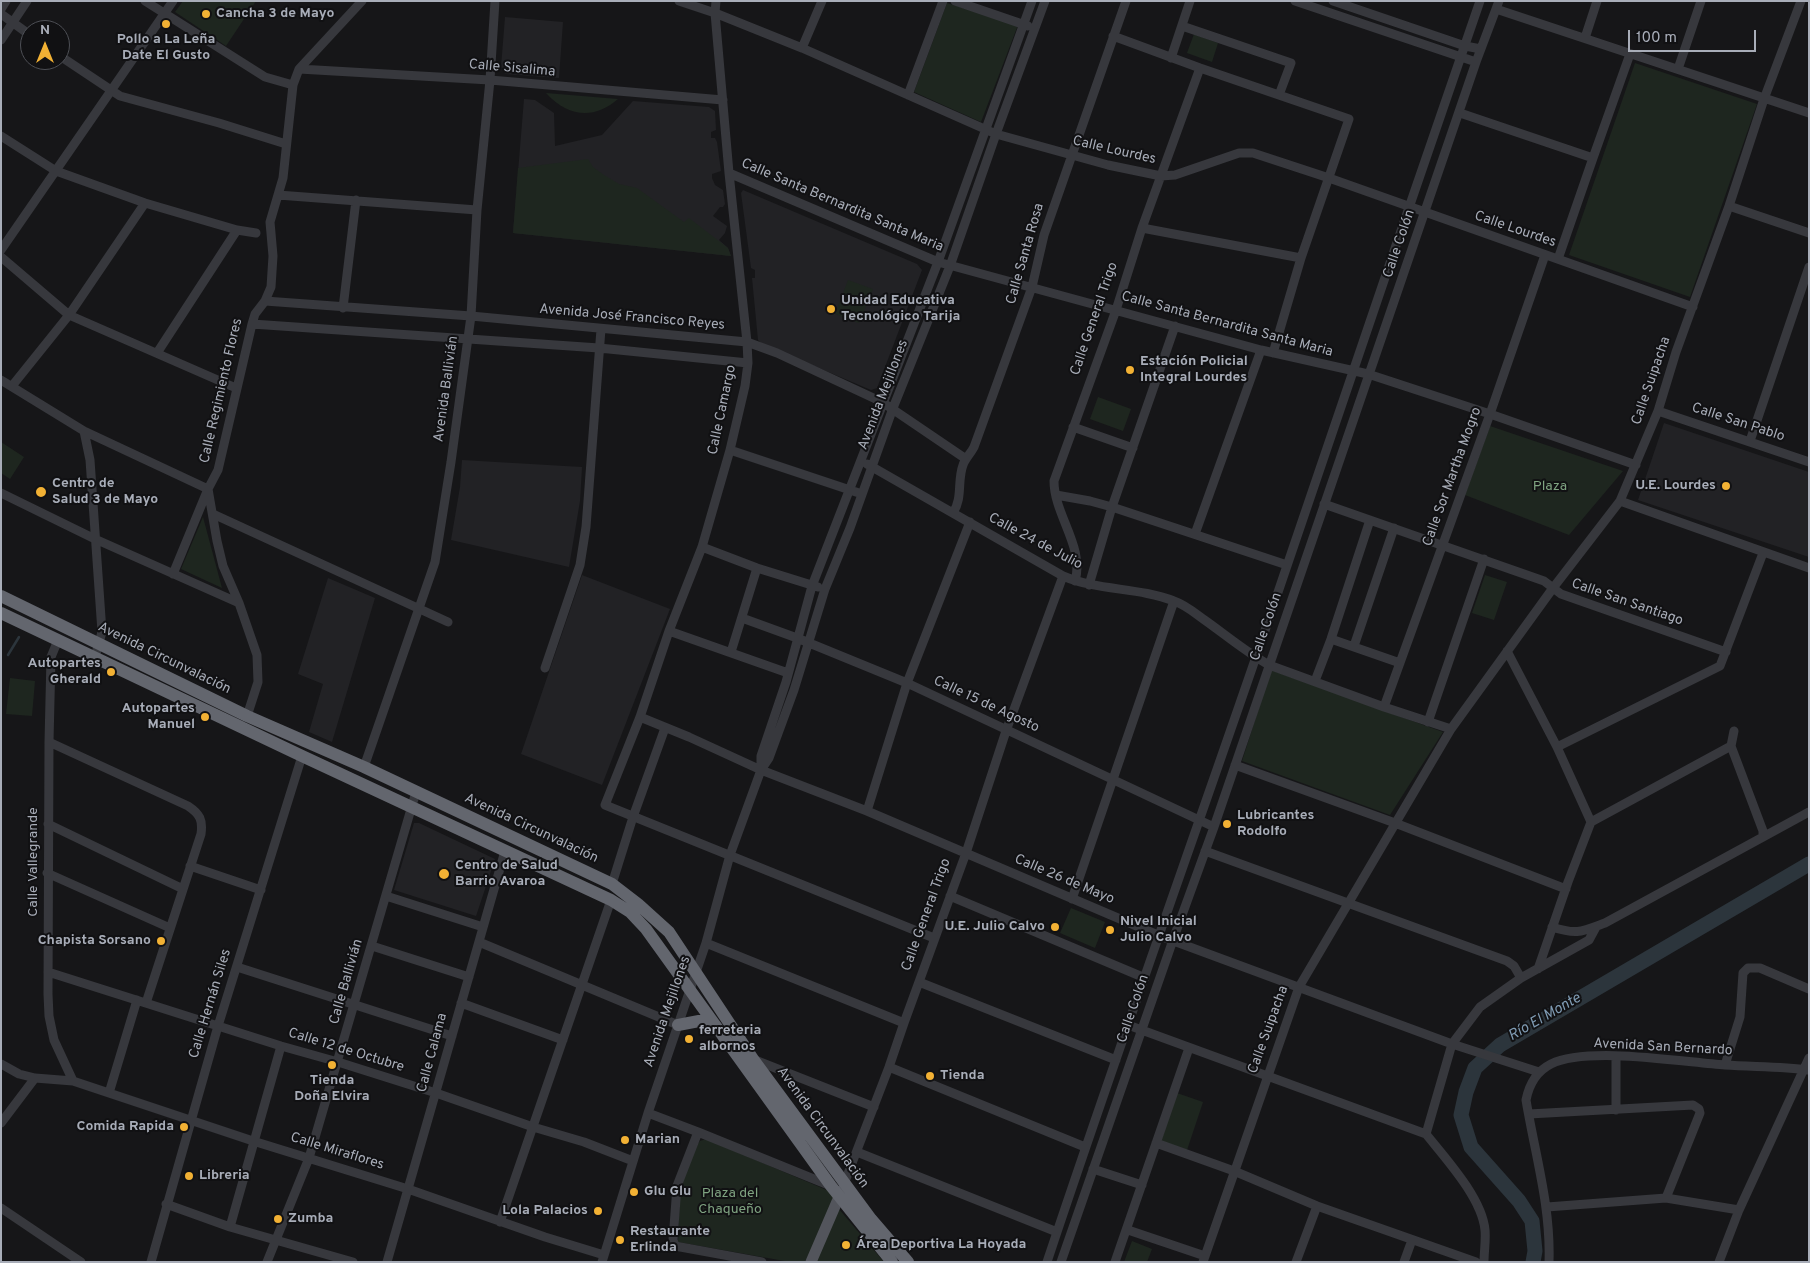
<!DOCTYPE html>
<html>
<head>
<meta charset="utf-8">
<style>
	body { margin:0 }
	#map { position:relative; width:1810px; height:1263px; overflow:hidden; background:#161618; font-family:Overpass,sans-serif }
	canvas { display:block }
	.frame { position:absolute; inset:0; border:2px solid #a8adb8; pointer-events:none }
	.north { position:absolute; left:20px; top:20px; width:50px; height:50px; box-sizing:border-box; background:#111113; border:1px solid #4d4f55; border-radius:50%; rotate:0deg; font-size:14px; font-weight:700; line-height:20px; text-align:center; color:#a8adb8 }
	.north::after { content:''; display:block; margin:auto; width:18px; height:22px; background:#f2b134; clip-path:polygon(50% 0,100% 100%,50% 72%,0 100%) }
	.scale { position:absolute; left:1628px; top:30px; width:128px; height:22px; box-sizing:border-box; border:2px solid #a8adb8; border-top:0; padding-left:6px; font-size:15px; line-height:18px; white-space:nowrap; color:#a8adb8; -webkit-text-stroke:4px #111113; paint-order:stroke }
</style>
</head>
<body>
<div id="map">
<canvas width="1810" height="1263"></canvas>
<div class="frame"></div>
<div class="north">N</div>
<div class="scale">100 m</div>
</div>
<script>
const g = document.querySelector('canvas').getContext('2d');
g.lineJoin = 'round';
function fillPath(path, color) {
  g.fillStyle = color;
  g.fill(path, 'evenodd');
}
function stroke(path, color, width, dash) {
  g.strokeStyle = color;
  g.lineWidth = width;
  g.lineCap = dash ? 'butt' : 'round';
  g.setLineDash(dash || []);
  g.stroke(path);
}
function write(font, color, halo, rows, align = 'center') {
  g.font = font + ' Overpass,sans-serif';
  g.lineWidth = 4;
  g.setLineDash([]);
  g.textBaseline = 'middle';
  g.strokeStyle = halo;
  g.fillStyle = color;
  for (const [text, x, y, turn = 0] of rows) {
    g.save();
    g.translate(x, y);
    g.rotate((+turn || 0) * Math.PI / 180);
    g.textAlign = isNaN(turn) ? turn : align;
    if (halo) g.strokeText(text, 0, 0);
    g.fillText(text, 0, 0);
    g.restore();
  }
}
fillPath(new Path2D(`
	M505 17 563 22 559 78 505 74 501 67Z
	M524 99 535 100 554 113 555 146 602 135 633 101 709 107 715 111 716 130 711 132V138H715L717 142 721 171 712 174V178L715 185 723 190 725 204 723 207H720L713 216 727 226 725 233 719 240 728 248 731 256 513 233Z
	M743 190 917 264 922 270 877 388 871 390 762 344 758 340 752 278H755V270L751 268 741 193Z
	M1664 423 1809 472V557L1638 500Z
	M462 460 582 467 580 501 569 567 451 540 460 487Z
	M582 575 670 609 602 785 521 754Z
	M328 578 375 598 332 742 309 732 323 684 298 674Z
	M414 823H419L495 859 476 916 394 890Z`), '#222225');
fillPath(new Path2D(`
	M183 1H256L226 46 175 12Z
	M947 3 1018 25 981 122 914 92Z
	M1194 34 1218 43 1212 62 1187 53Z
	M1635 63 1757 104 1690 297 1569 255Z
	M546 93 618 99C594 120 568 117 546 93Z
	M588 159 593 167 604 175 619 184 637 188 684 222 689 218 728 248 731 256 513 233 518 168Z
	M848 280 873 289 859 323 835 314Z
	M1098 397 1131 409 1123 431 1090 419Z
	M1490 426 1623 471 1569 535 1465 495Z
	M1 442 24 457 10 479 1 473Z
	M203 517 222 588 181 569Z
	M1485 575 1507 582 1494 620 1472 613Z
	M1271 670 1443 732 1390 815 1242 761Z
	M10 678 35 681 32 716 6 714Z
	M1071 908 1105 922 1095 948 1060 933Z
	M1177 1093 1203 1102 1187 1150 1161 1141Z
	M706 1139 829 1191 833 1195 832 1202 807 1259 804 1262H790L678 1242 680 1189 696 1146 700 1141Z
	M838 1208 884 1262H815Z
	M1132 1241 1152 1249 1147 1262H1124Z`), '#1e261f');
stroke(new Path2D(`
	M8 655 19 637`), '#2c353c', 2.5);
stroke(new Path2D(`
	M1533 1262 1535 1251 1532 1221 1519 1201 1471 1147 1461 1115 1466 1092 1475 1068 1500 1045 1809 864`), '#2c353c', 15);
stroke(new Path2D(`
	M145 1 265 77 293 85
	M679 1 715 13 802 48 996 134 1108 165 1161 176 1175 175 1239 153H1253L1329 178 1693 307
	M716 1 715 13 729 173 747 342 748 363 745 386 730 450 702 547 669 631 640 717 605 805 934 938
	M955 1 1028 26
	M1295 1 1476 62
	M1333 1 1465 46 1481 49
	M1 9 6 1
	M1496 9 1809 113
	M1 14 30 35
	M1182 26 1291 63 1279 95
	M1113 36 1200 68 1349 119 1301 258 1273 353
	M1585 38 1597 1
	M1 40 27 1
	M802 48 822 1
	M60 56 120 96 219 123 286 144
	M1171 58 1190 1
	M299 69 490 80 723 100
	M1678 69 1701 1
	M908 95 943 1
	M1460 113 1593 158
	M1 136 56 171 145 203 237 230 256 233
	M729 173 938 262 1261 350 1368 374 1490 414 1636 465
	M278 195 477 210
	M1729 206 1809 233
	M1142 228 1301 258
	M1 250 173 1
	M1 257 69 315 236 388
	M1558 259 1593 158 1630 54
	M265 301 471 316 747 342 777 353 882 402 966 459
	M343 308 356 200
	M252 324 599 348 748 363
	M157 353 237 230
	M1 380 84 431 208 489 173 574
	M12 386 69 315 145 203
	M1658 411 1809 462
	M1073 427 1133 448
	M84 431 90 460 102 632 95 657
	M1750 441 1809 267
	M730 450 862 494
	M867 464 1063 576C1098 591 1138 587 1174 601 1186 605 1196 614 1206 621 1227 636 1246 652 1269 665L1384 707 1451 729
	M1 493 95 539 239 603
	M1056 495 1090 501 1112 507 1287 565
	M1620 501 1809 568
	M1324 504 1544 581 1561 594 1726 652
	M953 513C963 498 957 481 963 465 965 459 971 453 974 447L1032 287 1044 235 1126 1
	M213 514 448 622
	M1195 534 1261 350
	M702 547 757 568 818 587
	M1075 581C1085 547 1054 515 1054 481L1116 310 1142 228 1200 68
	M1089 585 1112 507 1175 326
	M742 618 797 638 907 683 1214 827
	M669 631 788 673
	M1331 639 1400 663
	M58 640 51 657 49 742 48 994 49 1016 54 1040 73 1081
	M1354 646 1394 528
	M1507 651 1557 747 1591 822 1568 882 1538 969
	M731 652 757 568
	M545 668 580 565 586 527 601 329
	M1315 681 1331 639 1370 520
	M1384 707 1490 414 1545 255
	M247 716 258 682 257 655 239 603 223 566 217 541 208 489 218 470 252 324 255 314 265 301 271 287 273 256 270 222 283 178 293 85 299 69 362 1
	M640 717 689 737 761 770 867 811 1160 936 1452 1044 1539 1072
	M1428 722 1484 559
	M49 742 188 806C200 814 203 820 201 834L146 1003
	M1557 747 1720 666 1763 553
	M1235 765 1395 823 1566 889
	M364 767 435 562 451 462 471 316 477 210 490 80 495 1
	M761 770V756L786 682 812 586 938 262 1032 1
	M867 811 907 683 970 522
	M1591 822 1731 746
	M48 824 183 889
	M1763 837 1809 812
	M1205 851 1507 961 1514 966 1521 978
	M190 866 261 890
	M47 873 170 928
	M612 884 633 817 665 728
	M386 896 483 927
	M950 896 1145 978
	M1072 899 1174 601
	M1552 927C1577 935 1581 932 1605 923L1763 837V831L1731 746 1734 731
	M479 942 678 1025
	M706 943 904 1023
	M372 946 469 977
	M237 967 452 1036
	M48 972 281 1046 338 1062 436 1093 533 1127 584 1142 633 1161
	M919 982 1116 1060
	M461 1003 563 1040
	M1128 1025 1426 1134
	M1616 1056V1110
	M755 1060 874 1107
	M1 1064 19 1074 35 1078 73 1081 253 1141 408 1189 545 1237 604 1255
	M1725 1065 1740 1017 1743 973 1748 968H1760L1809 989
	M889 1067 1085 1147
	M109 1093 137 1000
	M648 1113 698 1132 831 1186
	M1529 1114 1693 1105 1699 1109 1700 1113 1666 1198
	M1 1123 35 1078
	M698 1132 677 1186 673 1240 675 1246 762 1262
	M1156 1143 1234 1171 1317 1206 1476 1262
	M857 1152 1057 1232
	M1093 1169 1142 1185
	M844 1184 889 1067 904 1023 966 853 1006 731 1063 576
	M166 1204 230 1227 353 1262
	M1547 1207 1666 1198 1739 1210
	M1 1208 81 1262
	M500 1222 611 900
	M230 1227 281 1046
	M1128 1230 1205 1256
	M151 1262 218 1026 302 756
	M267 1262 309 1158 416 792
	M387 1262 505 851
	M602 1262 648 1113 706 943 730 855 761 770 769 758 794 690 825 589 850 528 893 408 950 266 996 134 1045 1
	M1047 1262C1115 1058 1187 857 1257 654 1332 437 1404 218 1480 1
	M1061 1262 1173 940 1214 827 1476 62 1499 1
	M1115 1262 1189 1048
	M1203 1262 1299 987 1451 729 1553 588 1620 501 1658 411 1676 352 1729 206 1764 99 1801 1
	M1296 1262 1317 1206
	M1404 1262 1412 1240
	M1484 1262C1484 1252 1486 1240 1485 1230 1482 1198 1446 1159 1426 1134L1452 1044 1480 1007 1521 978 1589 940 1596 927
	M1549 1262C1551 1207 1535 1154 1526 1100 1529 1085 1537 1071 1551 1064 1588 1046 1682 1062 1725 1065 1753 1067 1781 1066 1809 1070
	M1719 1262 1739 1210 1809 1058`), '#37383d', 9);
stroke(new Path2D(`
	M811 1262 842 1190`), '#53555c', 11);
stroke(new Path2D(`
	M1 596 247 716 364 767 612 884 638 904 669 932 753 1059 871 1219 908 1262
	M1 613 302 756 611 900 630 912 646 929 831 1186 892 1262
	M678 1025 699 1021 712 1022`), '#63666e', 12);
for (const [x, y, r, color] of [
	[206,14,5,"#f2b134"],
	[166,24,5,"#f2b134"],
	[831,309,5,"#f2b134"],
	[1130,370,5,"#f2b134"],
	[1726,486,5,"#f2b134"],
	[41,492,6,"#f2b134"],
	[111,672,5,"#f2b134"],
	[205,717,5,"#f2b134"],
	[1227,824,5,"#f2b134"],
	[444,874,6,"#f2b134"],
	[1055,927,5,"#f2b134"],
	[1110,930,5,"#f2b134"],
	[161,941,5,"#f2b134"],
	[689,1039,5,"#f2b134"],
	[332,1065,5,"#f2b134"],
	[930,1076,5,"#f2b134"],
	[184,1127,5,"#f2b134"],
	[625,1140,5,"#f2b134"],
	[189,1176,5,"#f2b134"],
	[634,1192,5,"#f2b134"],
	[598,1211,5,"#f2b134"],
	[278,1219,5,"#f2b134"],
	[620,1240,5,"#f2b134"],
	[846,1245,5,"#f2b134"]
]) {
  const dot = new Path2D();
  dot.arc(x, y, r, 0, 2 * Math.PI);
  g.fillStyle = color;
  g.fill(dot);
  stroke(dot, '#111113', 2);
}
write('bold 14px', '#a8adb8', '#111113', [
	["Cancha 3 de Mayo",216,14],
	["Pollo a La Leña",166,40,"center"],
	["Date El Gusto",166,56,"center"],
	["Unidad Educativa",841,301],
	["Tecnológico Tarija",841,317],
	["Estación Policial",1140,362],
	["Integral Lourdes",1140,378],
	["Centro de",52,484],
	["Salud 3 de Mayo",52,500],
	["U.E. Lourdes",1716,486,"right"],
	["Autopartes",101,664,"right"],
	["Gherald",101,680,"right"],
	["Autopartes",195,709,"right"],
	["Manuel",195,725,"right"],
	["Lubricantes",1237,816],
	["Rodolfo",1237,832],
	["Centro de Salud",455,866],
	["Barrio Avaroa",455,882],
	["Nivel Inicial",1120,922],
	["Julio Calvo",1120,938],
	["U.E. Julio Calvo",1045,927,"right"],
	["Chapista Sorsano",151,941,"right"],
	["ferreteria",699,1031],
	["albornos",699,1047],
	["Tienda",940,1076],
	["Tienda",332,1081,"center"],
	["Doña Elvira",332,1097,"center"],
	["Comida Rapida",174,1127,"right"],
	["Marian",635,1140],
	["Libreria",199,1176],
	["Glu Glu",644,1192],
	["Lola Palacios",588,1211,"right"],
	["Zumba",288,1219],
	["Restaurante",630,1232],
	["Erlinda",630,1248],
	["Área Deportiva La Hoyada",856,1245]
], 'left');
write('14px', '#a8adb8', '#111113', [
	["Calle Sisalima",512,69,5],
	["Calle Lourdes",1114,151,13],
	["Calle Santa Bernardita Santa Maria",842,206,23],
	["Calle Lourdes",1515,230,19],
	["Calle Colón",1400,244,-71],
	["Calle Santa Rosa",1026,254,-74],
	["Avenida José Francisco Reyes",632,318,5],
	["Calle General Trigo",1095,319,-71],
	["Calle Santa Bernardita Santa Maria",1227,325,15],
	["Calle Suipacha",1652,381,-71],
	["Avenida Ballivián",447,389,-82],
	["Calle Regimiento Flores",222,391,-77],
	["Avenida Mejillones",884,395,-69],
	["Calle Camargo",723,410,-78],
	["Calle San Pablo",1738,423,18],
	["Calle Sor Martha Mogro",1453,477,-70],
	["Calle 24 de Julio",1035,542,28],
	["Calle San Santiago",1627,603,19],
	["Calle Colón",1267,627,-71],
	["Avenida Circunvalación",164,659,26],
	["Calle 15 de Agosto",986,705,25],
	["Avenida Circunvalación",531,829,25],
	["Calle Vallegrande",34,862,-90],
	["Calle 26 de Mayo",1064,880,23],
	["Calle General Trigo",927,915,-70],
	["Calle Ballivián",347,982,-74],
	["Calle Hernán Siles",211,1004,-73],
	["Calle Colón",1134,1009,-71],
	["Avenida Mejillones",668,1012,-71],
	["Calle Suipacha",1269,1030,-70],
	["Avenida San Bernardo",1663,1048,3],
	["Calle 12 de Octubre",346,1051,17],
	["Calle Calama",433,1053,-75],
	["Avenida Circunvalación",822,1128,54],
	["Calle Miraflores",337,1152,17]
]);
write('14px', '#7fa381', '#111113', [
	["Plaza",1550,487],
	["Plaza del",730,1194],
	["Chaqueño",730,1210]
]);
write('italic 15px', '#7f9bb3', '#111113', [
	["Río El Monte",1545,1018,-30]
]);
</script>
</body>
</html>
